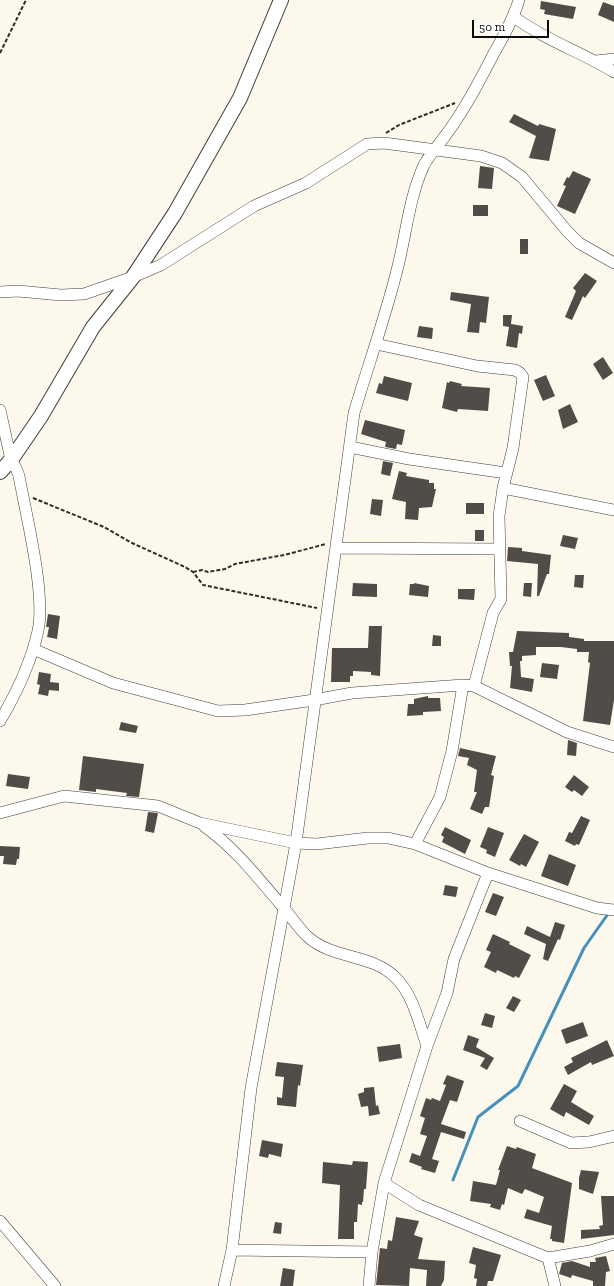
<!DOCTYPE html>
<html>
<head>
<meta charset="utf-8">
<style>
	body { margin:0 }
	#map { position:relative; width:614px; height:1286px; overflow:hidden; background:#fcf8eb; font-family:"Zilla Slab",serif }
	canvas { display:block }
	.scale { position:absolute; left:472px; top:20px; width:77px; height:18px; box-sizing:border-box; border:2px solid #0b0b0b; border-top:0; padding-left:5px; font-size:12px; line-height:14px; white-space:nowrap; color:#0b0b0b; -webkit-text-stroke:3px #fff; paint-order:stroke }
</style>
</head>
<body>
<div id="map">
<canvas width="614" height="1286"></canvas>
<div class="scale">50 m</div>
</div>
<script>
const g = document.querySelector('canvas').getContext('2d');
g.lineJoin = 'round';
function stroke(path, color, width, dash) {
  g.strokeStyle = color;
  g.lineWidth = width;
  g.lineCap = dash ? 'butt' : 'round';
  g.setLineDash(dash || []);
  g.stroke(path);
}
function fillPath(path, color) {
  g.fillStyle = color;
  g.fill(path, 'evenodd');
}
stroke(new Path2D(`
	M453 1180 478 1117 518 1086 584 948 610 911`), '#4691bb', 3);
fillPath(new Path2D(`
	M541 1 576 7 573 19 544 14 545 10 540 9Z
	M603 2 614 6V22L598 15Z
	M514 114 538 126 539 124 556 129 549 161 529 158 536 136 509 122Z
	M480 166 494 168 492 189 478 188Z
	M573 171 591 179 575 214 557 206 566 186 563 185 567 177 569 178Z
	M473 205H488V216H473Z
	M520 239H528V254H520Z
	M585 273 597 281 585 298 583 296 572 320 565 317 576 291 573 288Z
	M451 292 489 297 486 323 480 322 479 333 467 332 471 304 450 300Z
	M503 315H512L511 324 523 326 522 334 519 333 517 348 506 346 509 327 503 326Z
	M419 326 433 328 432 339 417 337Z
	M603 357 613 373 603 380 593 364Z
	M546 375 555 396 543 401 534 380Z
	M384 376 412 383 408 401 376 393 379 383 382 384Z
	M450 381 462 384 461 386 490 388 488 411 458 409 457 412 442 408 447 382 449 383Z
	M570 404 578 422 563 429 558 410Z
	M365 420 405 430 402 445 397 444 396 449 385 447 386 442 361 434Z
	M383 461 393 463 390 476 381 474Z
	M399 471 407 473 406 476 429 480V483H434V489H436L432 507 419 508 418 520 405 519 406 502 392 499Z
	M372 499 383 500 381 516 370 514Z
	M466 503H484V514H466Z
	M475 530H484V541H475Z
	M563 535 578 538 575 549 560 546Z
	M508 547 522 548V551L551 555 549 574H547L539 596H537L538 564 507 561Z
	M575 575H584L583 588 574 587Z
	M353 583 377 584V597L352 596Z
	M414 583 429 586 428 597 409 595 410 584H414Z
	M524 583H532L531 597 523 596Z
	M458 589H475L474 600 458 599Z
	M48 614 60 616 57 639 47 637 49 627H46Z
	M369 626H382L380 676 371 675V672L353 671V676H350V682H331L332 648H368Z
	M517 631 569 633V637L584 639V641H614V700L610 725 583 721 590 663 588 662 589 652H577V649L561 647H536V655L522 656V661H520L521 677 534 679 532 692 510 688 512 666H510L509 652H513Z
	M433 635 441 636V646H432Z
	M542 663 559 665 557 679 540 677Z
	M39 672 51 674 50 682 59 683V691L49 690 48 696 38 694 40 685 37 684Z
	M428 696V698H440L441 711 423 712V715L407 716 408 704H414V699Z
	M121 722 138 726 136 733 119 730Z
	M568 740 577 743 576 756 567 755Z
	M460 748 496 756 491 775 494 776 489 807H485L482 814 470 809 477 792H474L477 770 467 765 469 758 458 756Z
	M83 756 144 764 139 797 126 796 127 793 96 789V792L79 790Z
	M8 774 30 777 28 789 6 786Z
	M574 775 589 787 582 796 574 790 572 792 565 787Z
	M148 812 158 813 154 833 145 831Z
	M581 816 590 820 579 845 576 844 575 846 565 841 569 832 572 833Z
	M445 827 471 840 465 854 442 842 444 837 441 835Z
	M488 827 504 833 495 857 486 853 487 850 480 847Z
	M524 834 539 842 526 867 521 864 520 866 509 860Z
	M0 846 20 847 19 859H17L16 865 3 864 4 856H0Z
	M549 854 576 865 568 886 541 876Z
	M445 885 458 887 456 897 443 895Z
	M493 893 504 897 496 916 485 912Z
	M555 922 565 925 560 940 558 939 548 961 543 959 546 944 524 934 527 926 550 937Z
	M493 934 510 942 509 944 531 955 519 978 515 976 514 978 497 970 496 973 484 967 491 952 486 950Z
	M513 996 521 1000 514 1012 506 1008Z
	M485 1013 495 1016 492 1028 481 1025Z
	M583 1022 588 1036 566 1044 561 1030Z
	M468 1035 479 1039 476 1047 494 1058 487 1070 480 1066 485 1058 463 1050Z
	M607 1040 614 1056 592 1065 591 1062 568 1075 564 1067 573 1062 571 1058Z
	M400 1044 402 1058 379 1062 377 1047Z
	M277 1062 303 1065 300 1086 298 1085 296 1107 277 1105V1097L282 1098 284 1077 275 1076Z
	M447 1075 464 1081 457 1102 450 1100 441 1124 466 1132 464 1139 441 1132 432 1159 439 1161 435 1173 421 1169 422 1167 409 1162 412 1153 420 1156 427 1136 420 1134 425 1118 420 1116 426 1098 431 1100 432 1098 440 1101 446 1085 443 1084Z
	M564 1084 577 1091 571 1102 594 1116 589 1125 566 1112 564 1117 550 1109Z
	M374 1087 376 1106 378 1105 380 1114 369 1116 368 1106 361 1107 358 1094 364 1092V1088Z
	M262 1140 283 1144 281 1157 269 1154 268 1158 259 1156Z
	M507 1146 516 1149 517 1147 536 1154 532 1168 572 1183 564 1243 552 1241V1239H550L552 1226 524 1218 527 1209 539 1213 544 1197 525 1189 522 1194 508 1188 504 1205 502 1204 500 1210 490 1207 491 1204 470 1201 473 1181 496 1185 500 1170H498Z
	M353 1161 368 1162 366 1189H364L363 1202H362V1205L358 1204 357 1222H354V1239H338L340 1185 322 1183 323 1162 352 1165Z
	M581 1170 599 1172 593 1194 579 1189V1178Z
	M601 1196H614V1235L581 1239V1230L600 1229 599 1226 603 1225Z
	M396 1217 419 1221 414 1235 423 1238 418 1259 445 1261 444 1280 441 1286H426L427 1270 410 1268 409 1286 376 1285 380 1248 387 1249 388 1240 392 1241Z
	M275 1222 282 1223 281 1234 273 1233Z
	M473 1247 501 1255 493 1281H488L487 1286H476L477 1279 474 1278 476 1265 469 1263Z
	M606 1256 610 1271 606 1272 605 1286H593V1281L572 1275 571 1278 559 1274 562 1263 572 1261 590 1267V1262H596L595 1258Z
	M283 1268 295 1270 293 1286H280Z`), '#524c49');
const minor = new Path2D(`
	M514 17C545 40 581 52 614 72
	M596 61 614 59
	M0 292 18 291 61 295 84 294 133 277 161 265 254 206 306 183 367 144 384 143 481 156 502 163 522 177 567 231 579 243 614 263
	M376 344 477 366 515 370 520 373 523 377 513 448 503 488 499 516 501 599 493 613 474 686
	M0 410 11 460 16 468 19 476C26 515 46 594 38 631 31 662 16 694 0 721
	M350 447 409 459 506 473
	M503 488 614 510
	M337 548 500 549
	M33 649 113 683 218 711 245 710 314 700 352 693 463 685 474 686 567 732 614 747
	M0 813 64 796 158 806 200 823 296 843 317 844 368 838H388L415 844 488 873 597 908 614 910
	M204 826C235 848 258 878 282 906 291 916 298 928 308 937 332 959 372 954 395 977 413 994 419 1023 427 1046
	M415 844 440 797 452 751 463 685
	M520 1121 571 1143 589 1142 614 1136
	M384 1183 419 1205 548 1258 590 1251 614 1244
	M0 1221 55 1286
	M232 1250 372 1252
	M548 1258 555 1286
	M224 1286 232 1250 251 1088 296 843 354 413C368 366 384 321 396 274 406 238 408 200 424 165 430 154 438 146 445 136 464 111 479 82 493 55 503 37 513 20 519 0
	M369 1286 372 1252 384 1183 427 1046 447 993 454 959 488 873`);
const tertiary = new Path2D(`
	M0 472 11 460 41 416 93 327 133 277 175 213 240 98 281 0`);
stroke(minor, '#3e3e3e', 12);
stroke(tertiary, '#3e3e3e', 16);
stroke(new Path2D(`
	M0 53 26 0
	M386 133 399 125 455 103
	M33 498 104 527 132 543 185 567 193 572 203 585 317 608
	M193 572 202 570 208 572 225 569 235 564 284 555 326 544`), '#2d2d2d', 2, [4, 2]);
stroke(minor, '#fff', 11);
stroke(tertiary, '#fff', 14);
</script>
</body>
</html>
